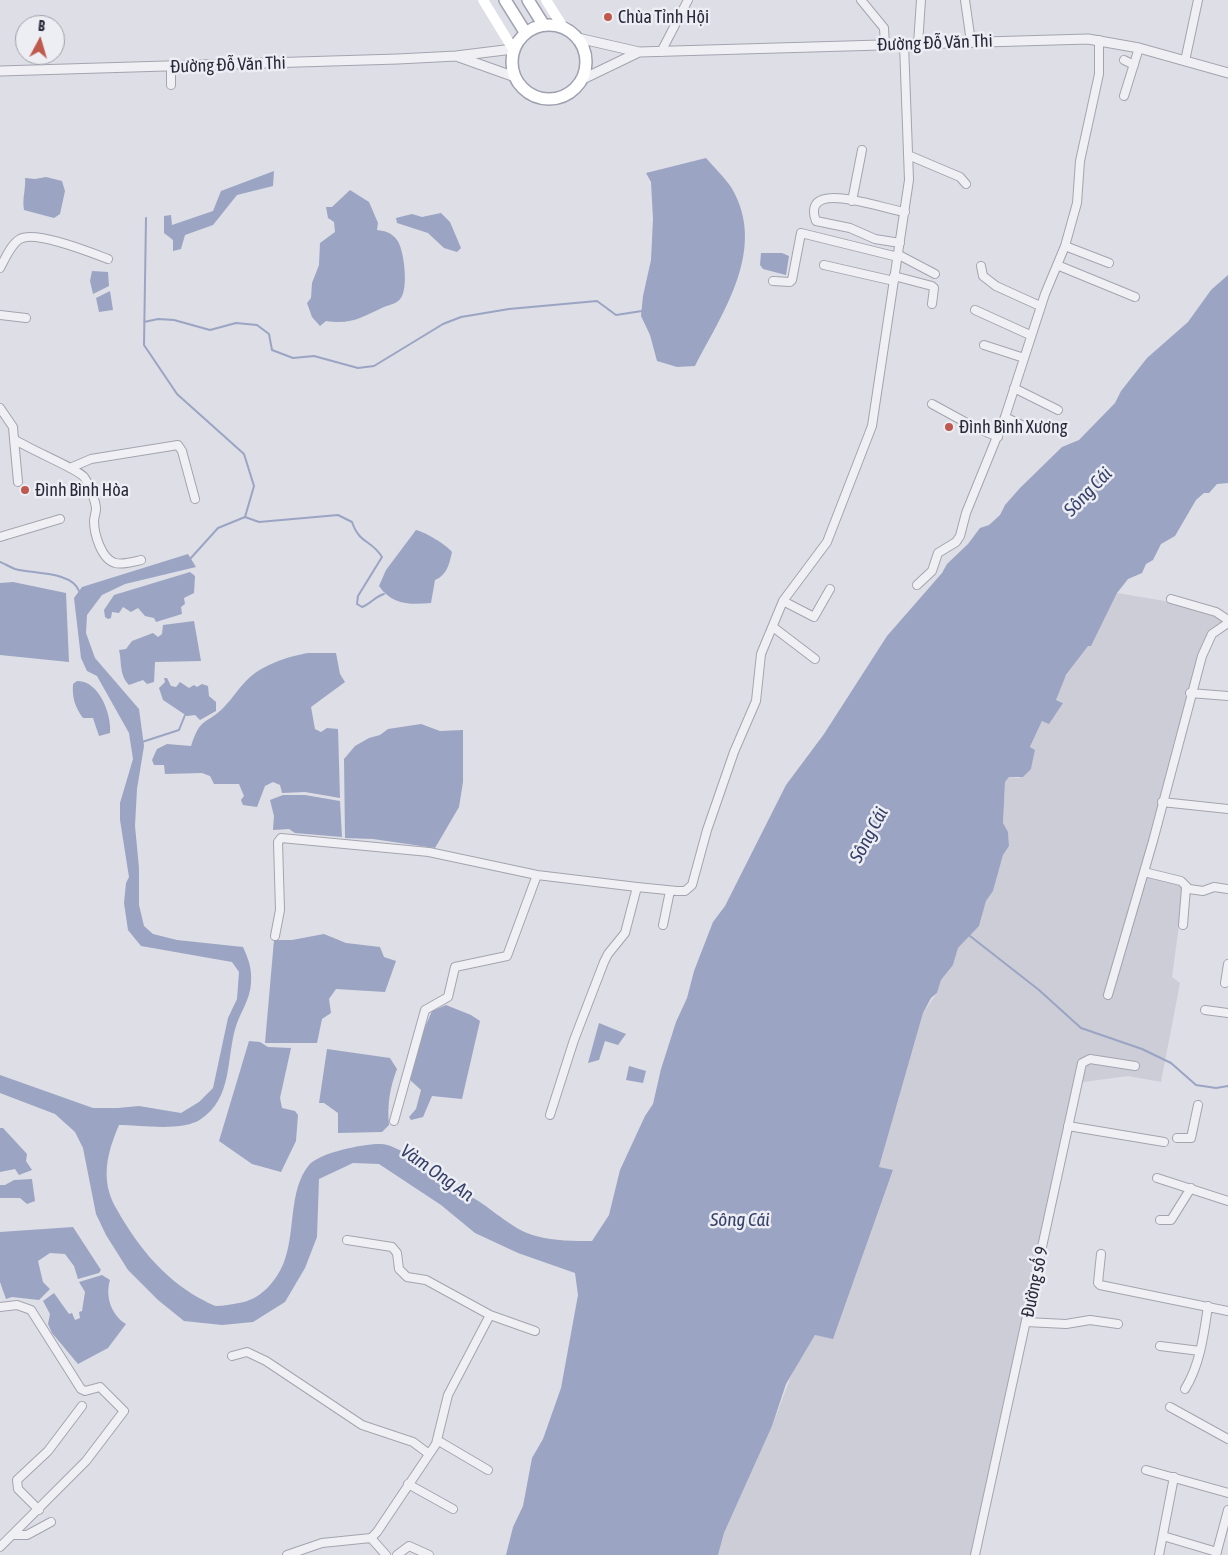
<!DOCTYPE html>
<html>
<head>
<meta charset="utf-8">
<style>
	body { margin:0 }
	#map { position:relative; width:1228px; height:1555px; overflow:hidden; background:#dddee6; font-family:"Asap Condensed",sans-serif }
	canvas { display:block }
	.north { position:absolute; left:15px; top:15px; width:50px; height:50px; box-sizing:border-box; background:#eceef3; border:1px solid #9ea0a9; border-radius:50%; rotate:6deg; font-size:14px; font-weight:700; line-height:20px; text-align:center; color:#282a3b }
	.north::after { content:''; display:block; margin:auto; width:18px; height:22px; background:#c0594d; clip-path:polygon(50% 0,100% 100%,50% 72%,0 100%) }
</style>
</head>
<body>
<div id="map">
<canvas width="1228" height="1555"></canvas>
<div class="north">B</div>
</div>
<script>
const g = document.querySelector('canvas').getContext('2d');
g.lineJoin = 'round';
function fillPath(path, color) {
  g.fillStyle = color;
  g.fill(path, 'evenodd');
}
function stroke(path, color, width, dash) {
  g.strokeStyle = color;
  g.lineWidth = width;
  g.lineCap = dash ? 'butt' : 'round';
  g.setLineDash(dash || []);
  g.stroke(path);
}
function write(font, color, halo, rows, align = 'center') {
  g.font = font + ' "Asap Condensed",sans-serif';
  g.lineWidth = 5;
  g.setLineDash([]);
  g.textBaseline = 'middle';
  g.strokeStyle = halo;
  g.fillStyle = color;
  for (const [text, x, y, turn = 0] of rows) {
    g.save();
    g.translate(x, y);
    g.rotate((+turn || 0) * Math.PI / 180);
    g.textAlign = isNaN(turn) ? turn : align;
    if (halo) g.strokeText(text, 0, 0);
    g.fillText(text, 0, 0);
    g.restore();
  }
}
fillPath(new Path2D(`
	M1117 593 1171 602 1218 616 1226 621 1211 632 1199 656 1140 874 1180 883 1184 888 1172 977 1180 983 1161 1082 1128 1076 1076 1083 973 1555H718L724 1533 772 1426 792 1374 815 1335 833 1338 893 1171 879 1167 923 1013 937 993 941 980 953 965 958 948 979 926 986 901 993 891 1003 855 1009 846 1008 832 1003 823 1005 782 1009 777 1019 778 1031 769 1035 750 1030 748 1042 721 1063 702 1056 700 1064 679 1088 645H1091Z`), '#cccdd7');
fillPath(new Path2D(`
	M706 158C714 167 724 177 731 187 768 248 723 312 695 366L677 367 657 361 650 335 641 316 643 296 651 260 653 219 651 182 646 173Z
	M274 171 273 186 237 195 213 225 185 235 181 249 173 251V240L164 233V216L171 215 172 225 213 211 221 191Z
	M46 177 62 181 65 191 60 214 54 218 24 210C22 198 26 189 25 178L35 179Z
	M350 190 369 202 378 223 377 230C386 231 392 233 397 240 404 249 408 285 402 296 398 304 391 304 384 307 362 317 352 325 326 321L320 326 312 317 307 303 311 298 312 283 319 265 320 243 335 232 334 222 328 218 326 207H332Z
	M441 213 450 222 461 248 457 252 444 248 428 233 397 223 396 218 412 214 422 217Z
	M761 253H782L789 256 786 275 763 269 760 265Z
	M92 271 108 272 109 286 93 294 90 281Z
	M1228 275V483L1217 484 1209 493H1204L1196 500 1175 536 1161 544 1153 560 1146 564 1142 573 1128 579 1117 593 1091 646H1088L1066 675 1056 700 1063 703 1049 724 1042 721 1030 747 1035 750 1031 769 1023 777H1009L1005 782 1003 823 1008 832 1009 846 1003 855 993 891 986 901 979 926 958 948 953 965 941 980 937 993 931 998 923 1013 879 1167 893 1170 833 1339 815 1335 786 1384 772 1426 724 1533 718 1555H506L513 1527 523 1506 532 1458 543 1439 561 1388 578 1295 575 1273 518 1253 475 1233 441 1205 379 1164 353 1163 319 1179 317 1237 305 1268 285 1302 253 1322 222 1325 184 1321 158 1300 128 1270 106 1235 96 1214 83 1148 75 1132 55 1114 0 1093V1075L93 1108H118L139 1106 181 1113 199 1102 213 1088 228 1018 237 999 239 972 232 962 141 946 128 930 124 903 126 883 129 877 120 820V803L133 759 129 733 97 676 87 671 81 658 74 598 82 587 188 554 196 567 125 584 102 595 87 615 86 633 95 658 139 709 144 746 137 789 135 826 139 868V905L144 926 153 934 177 940 243 947C249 960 252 969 251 983 250 1000 241 1011 236 1026 226 1058 233 1098 201 1119 183 1132 141 1125 119 1125 107 1153 100 1180 116 1208 136 1244 162 1277 199 1298 204 1300 211 1305 216 1306 223 1306 232 1304 239 1303 260 1300 276 1282 284 1262 296 1231 288 1191 309 1165 318 1153 366 1143 381 1144 398 1145 417 1162 430 1171 445 1181 461 1189 475 1199 495 1211 513 1230 536 1236 555 1241 574 1241 592 1241L609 1215 620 1170 645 1116 653 1104 661 1069 676 1022 687 998 694 971 713 922 725 906 786 785 824 734 887 636 942 573 947 564 968 544 980 528 989 525 1000 515 1005 505 1020 488 1062 447 1079 440 1115 403 1121 391 1147 358 1188 322 1211 290Z
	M110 291 113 310 99 312 96 298Z
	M416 530C425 532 447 545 452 552 449 565 447 575 435 580L431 603C410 605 392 605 379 586L386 570Z
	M190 572 195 576 194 593 184 598 185 604 181 607 182 614 156 622 154 618 145 616 138 608 131 612 123 607 119 613 112 612 111 618 108 619 105 617 104 610 114 595Z
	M13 582 66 593 69 662 0 655V583Z
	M194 621 201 661 155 662 154 682 147 684 143 680 129 685C119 675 122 662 119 650L126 649 132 641 153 633 158 637 162 634 163 625Z
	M308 653H336L340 674 345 682 311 707 315 729 321 732 327 728 338 729 340 798 305 792 282 793 280 785 273 782 265 786 257 807 243 805 241 800 244 796 239 784H214L210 776 202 773 165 774 164 765H154L152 760 157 749 167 744 191 746C201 715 206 726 225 706 232 699 238 689 245 682 261 665 286 657 308 653Z
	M164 678H167L171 686 176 687 180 682 189 688 194 685 197 687 202 684 208 686 209 696 216 702V711L200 720 195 715 187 716 163 700 159 688 165 682Z
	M77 681C99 680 112 715 110 733L99 736 93 718H83C75 707 72 698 73 684Z
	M421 724 440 731 463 730V782L459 807 435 848 373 839 345 838 344 759 355 746 369 738 380 735 388 729Z
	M283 795H305L340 801 342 837 295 833 289 829 273 830 274 816 270 800Z
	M324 934 346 943 380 947 384 957 396 961 385 992 336 989 329 999 331 1013 322 1019 317 1043H265L274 940H292Z
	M446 1005 471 1015 480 1021 462 1099 432 1096 423 1117 411 1120 409 1117 416 1109 421 1090 409 1079 422 1034 432 1011Z
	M599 1023 626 1034 618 1045 605 1041 599 1060 588 1063Z
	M249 1041 260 1042 268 1047 291 1048 280 1098 282 1108 295 1111 298 1115 296 1141 281 1172 252 1164 219 1141Z
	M327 1049 390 1058 397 1069C390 1087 387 1105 389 1125L382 1132 338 1133V1113L324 1103H319Z
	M629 1066 646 1071 643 1083 626 1080Z
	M0 1128H3L27 1154 26 1161 32 1170 19 1175 15 1169 0 1172Z
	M32 1179 35 1201 27 1204 20 1198H0V1185H5L14 1180Z
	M73 1227 101 1270 99 1273 78 1279 74 1266 65 1254 50 1253 38 1261 43 1282 50 1289 39 1300 12 1297 6 1299 0 1282V1232Z
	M102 1275 110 1280C105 1296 111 1315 126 1324L108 1348 78 1364 52 1333 48 1324 50 1314 43 1301 54 1293 69 1314 72 1313 75 1320 80 1318 79 1312 82 1311 85 1292 79 1282Z`), '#9ba4c3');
stroke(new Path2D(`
	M146 218 144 345 177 394 244 454 254 486 245 517 218 528 190 559
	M144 322 158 319 174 320 210 330 236 323 257 325 269 334 272 350 293 358 314 356 358 368 374 366 443 324 461 317 509 309 597 301 616 315 642 311
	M245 517 259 522 338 515 352 522C360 545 371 539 382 557L358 596 357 604 362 607C371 604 374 597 384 594
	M0 562C5 564 10 567 15 569 32 574 72 571 79 591
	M142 742 179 730 185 715
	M970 936 1039 990 1081 1028 1142 1049 1171 1063 1196 1085 1216 1088 1228 1086`), '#9ba4c3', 2);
const minor = new Path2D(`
	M861 0 884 28 885 45
	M965 0 971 42
	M918 44 921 0
	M661 52 688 0
	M1124 60 1134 65
	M1185 61 1198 0
	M171 85V66
	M1124 96 1139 48
	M908 155 960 177 966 184
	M852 201 862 150
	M900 243 875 239 850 228 816 221C814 216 813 211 815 206 824 186 887 210 905 212
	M1065 246 1109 263
	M899 255 935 274
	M824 265 894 281
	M1057 265 1135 297
	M981 266 983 276 996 286 1040 306
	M0 268C5 259 11 244 20 239 35 230 92 253 108 259
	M894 276 932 286 934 288 932 304
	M773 281 790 282 792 280 801 233 898 257
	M975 310 1030 335
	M0 315 26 318
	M984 345 1024 358
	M1014 388 1058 410
	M932 404 974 427 998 437
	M0 408 13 427 14 439C28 449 78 469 84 477 89 484 96 502 96 509 96 513 94 517 94 521 94 533 101 559 115 563 123 565 133 562 141 560
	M1005 417 1028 428
	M14 439 18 482
	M70 468 91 459 178 445 182 451 195 499
	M0 537 60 519
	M917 585 932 571 938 553 956 542 960 536 966 513 1005 417 1045 294 1065 246 1077 203 1080 161 1099 74V40
	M1171 599 1216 612 1228 620
	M783 601 814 617 830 589
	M773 627 815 659
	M1190 693 1228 696
	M1162 802 1228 809
	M1144 872 1181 881 1189 889 1203 891 1214 887 1228 889
	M663 925 670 891
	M1183 925 1186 888
	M275 936 280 910 278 842 281 838 429 852 537 875 637 887 677 891H685L692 885 707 830 734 752 756 701 761 654 783 601 827 542 872 426 909 180 904 44
	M1225 983 1228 964
	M1108 995 1153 841 1202 656 1212 634 1228 623
	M1205 1010 1228 1013
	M550 1115 574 1040 604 962 608 954 625 933 637 887
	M394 1121 425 1010 448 997 455 967 507 956 537 875
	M1068 1126 1164 1142
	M1177 1138H1191L1198 1105
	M1157 1178 1228 1201
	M1160 1220H1171L1191 1188
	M347 1240 392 1247 397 1253 399 1269 407 1277 426 1280 490 1315 535 1331
	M1101 1254 1098 1283 1100 1285 1228 1311
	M0 1307 17 1305 31 1310 81 1389 85 1391 100 1387 124 1411 86 1461 0 1547
	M1026 1322 1066 1324 1090 1320 1118 1324
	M1160 1346 1200 1351
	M232 1356 247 1352 266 1361 362 1425 413 1442 429 1454
	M1185 1389C1200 1365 1204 1334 1208 1306
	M1170 1407 1228 1439
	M437 1440 488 1470
	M1146 1470 1228 1493
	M408 1484 453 1509
	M39 1510 18 1489 17 1480 48 1451 82 1406
	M15 1535H27L51 1522
	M1163 1536 1217 1552
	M371 1538 386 1555
	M287 1555 322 1543 371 1538 377 1532 436 1444 448 1395 490 1315
	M397 1555 409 1546 429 1555
	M975 1555 1082 1063 1090 1059 1135 1066
	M1159 1555 1174 1477
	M1216 1555 1228 1510`);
const tertiary = new Path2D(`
	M578 38 639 52 1088 39 1139 48 1228 73
	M459 57 515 77
	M0 71 398 59 456 56 513 49
	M581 80 639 52`);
const primary = new Path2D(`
	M505 0 525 32
	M528 0 543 24
	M512 62a37 37 0 1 1 74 0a37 37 0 1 1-74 0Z`);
stroke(minor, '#a3a4af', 10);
stroke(tertiary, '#a3a4af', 11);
stroke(primary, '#9ea0b0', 14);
stroke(minor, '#f0f0f4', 8);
stroke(tertiary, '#f0f0f4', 9);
stroke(new Path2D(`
	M483 0 513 49
	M546 0 563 27`), '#fff', 10);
stroke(primary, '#fff', 11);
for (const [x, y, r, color] of [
	[608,17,5,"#c0594d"],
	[949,427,5,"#c0594d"],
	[25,490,5,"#c0594d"]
]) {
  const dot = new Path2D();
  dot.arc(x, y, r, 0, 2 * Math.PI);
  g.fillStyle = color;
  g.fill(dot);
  stroke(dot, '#eceef3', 2);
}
write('18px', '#282a3b', '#eceef3', [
	["Chùa Tỉnh Hội",618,17],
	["Đình Bình Xương",959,427],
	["Đình Bình Hòa",35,490]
], 'left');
write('18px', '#282a3b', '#eceef3', [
	["Đường Đỗ Văn Thi",935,43,-2],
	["Đường Đỗ Văn Thi",228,65,-2],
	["Đường số 9",1035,1282,-78]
]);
write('italic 19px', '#36406a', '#eceef3', [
	["Sông Cái",1088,492,-46],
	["Sông Cái",869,835,-62],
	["Vàm Ong An",437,1173,35],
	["Sông Cái",740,1220]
]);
</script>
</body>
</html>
